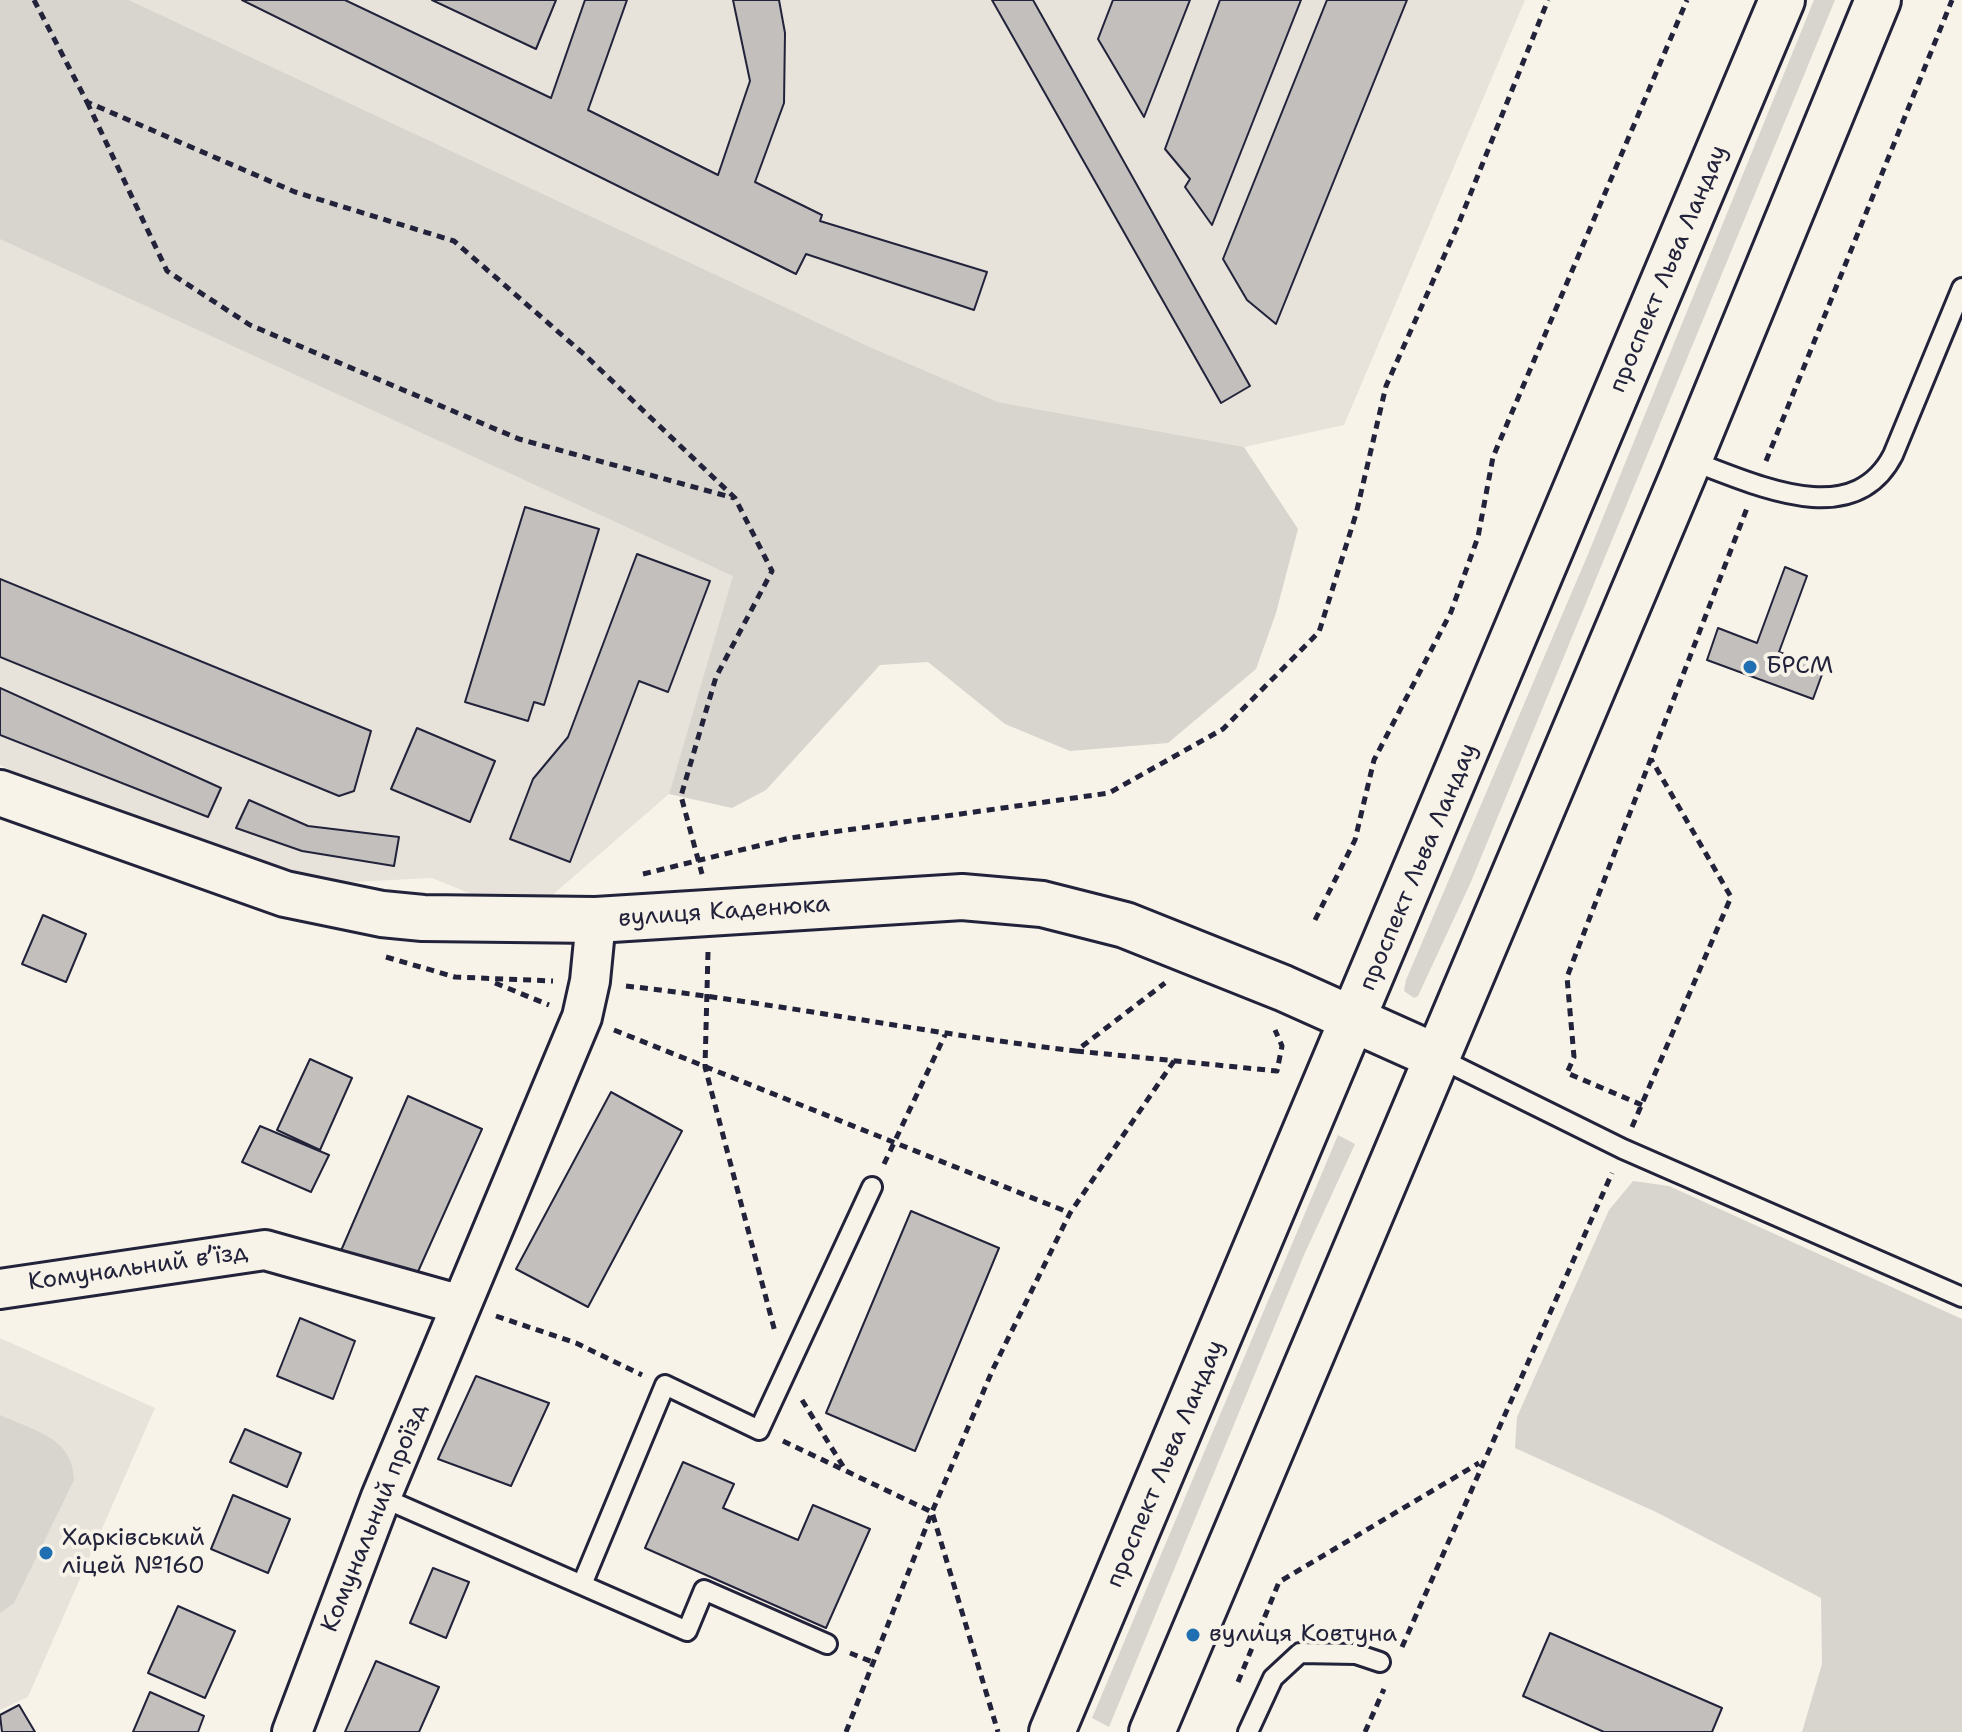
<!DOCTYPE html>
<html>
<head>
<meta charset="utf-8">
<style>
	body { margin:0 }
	canvas { display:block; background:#f7f3e8 }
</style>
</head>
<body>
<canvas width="1962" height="1732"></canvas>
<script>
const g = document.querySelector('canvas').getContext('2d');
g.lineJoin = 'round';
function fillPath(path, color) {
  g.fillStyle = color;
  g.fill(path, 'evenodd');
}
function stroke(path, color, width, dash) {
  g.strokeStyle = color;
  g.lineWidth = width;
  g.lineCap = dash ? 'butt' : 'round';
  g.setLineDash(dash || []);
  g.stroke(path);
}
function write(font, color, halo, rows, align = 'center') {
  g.font = font + ' "Shantell Sans",sans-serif';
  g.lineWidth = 8;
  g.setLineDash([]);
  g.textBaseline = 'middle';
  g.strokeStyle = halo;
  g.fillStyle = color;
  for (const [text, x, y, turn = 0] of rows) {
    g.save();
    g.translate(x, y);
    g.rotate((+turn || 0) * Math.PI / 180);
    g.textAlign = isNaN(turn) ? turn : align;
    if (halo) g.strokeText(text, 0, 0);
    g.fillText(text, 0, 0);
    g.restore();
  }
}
fillPath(new Path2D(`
	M129 0H1525L1344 425 1244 447 998 402 870 347Z
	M0 238 734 576 669 794 527 917 432 878 275 886 0 765Z
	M0 1338 155 1408 28 1697 0 1710Z`), '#e7e3db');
fillPath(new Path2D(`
	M0 0H129L870 347 998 402 1244 447 1298 529 1276 613 1256 669 1168 743 1070 751 1005 724 928 662 880 665 766 790 732 808 669 794 733 576 0 239Z
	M1814 0H1835L1470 884 1418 996 1414 998 1404 991 1406 980 1586 559Z
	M1338 1135 1355 1144 1304 1255 1109 1727 1092 1718Z
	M1633 1181 1669 1186 1962 1319V1732H1802L1822 1664 1821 1598 1656 1512 1515 1448 1517 1417 1609 1210Z
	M0 1415C34 1431 73 1437 74 1480L14 1603 0 1613Z`), '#d8d5cf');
const building = new Path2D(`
	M242 0H345L551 98 585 0H627L588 110 718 175 750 81 733 0H779L785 33 784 103 755 182 822 215 820 221 987 272 974 310 806 254 796 274Z
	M432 0H556L536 49Z
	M992 0H1033L1250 386 1221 403Z
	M1113 0H1190L1144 117 1098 39Z
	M1220 0H1301L1212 225 1185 187 1190 179 1165 149Z
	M1327 0H1407L1276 324 1247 300 1223 259Z
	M525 507 599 529 544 705 534 702 528 721 465 702Z
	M637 554 710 581 668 692 639 681 570 862 510 839 533 779 568 737Z
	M1785 567 1807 576 1779 652 1824 669 1813 699 1707 660 1718 628 1757 643Z
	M0 579 371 731 354 791 339 796 0 657Z
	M0 688 221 788 208 817 0 735Z
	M417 728 495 761 470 822 391 789Z
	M249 800 308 826 399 837 394 866 302 851 236 828Z
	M43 915 86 934 66 982 22 964Z
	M310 1059 352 1078 320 1150 277 1130Z
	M611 1092 682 1131 588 1307 516 1269Z
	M408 1096 482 1129 412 1285 340 1253Z
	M260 1126 329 1155 311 1192 242 1162Z
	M911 1211 999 1248 915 1451 826 1413Z
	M300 1318 355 1341 333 1399 277 1376Z
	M476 1376 549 1403 511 1486 438 1459Z
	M245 1429 301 1453 287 1487 230 1462Z
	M683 1462 734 1484 723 1508 798 1540 813 1505 870 1529 826 1628 645 1548Z
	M233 1495 290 1519 268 1573 211 1549Z
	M433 1568 469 1582 446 1638 410 1623Z
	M178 1606 235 1631 205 1698 148 1673Z
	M1550 1633 1722 1708 1712 1732H1604L1523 1696Z
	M376 1661 439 1687 419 1732H345Z
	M150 1692 204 1716 198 1732H133Z
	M19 1705 35 1732H2L0 1715Z`);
fillPath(building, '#c2bfbd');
stroke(building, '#22223b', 2);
const service = new Path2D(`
	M1689 460C1751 482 1852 534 1893 455L1962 288
	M1437 1057 1623 1149 1962 1297
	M381 1497 687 1631 704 1590 827 1644
	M583 1582 665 1385 759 1430 872 1187
	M1248 1732 1273 1678 1300 1653 1356 1654 1380 1662`);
const minor = new Path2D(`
	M0 1289 265 1250 461 1305
	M292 1732 381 1497 582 1017 590 981 596 920`);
const tertiary = new Path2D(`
	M0 793 285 894 382 914 423 918 596 920 962 897 1042 904 1125 925 1283 988 1437 1057`);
const primary = new Path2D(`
	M1052 1732 1782 0
	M1152 1732 1683 475 1878 0`);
stroke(service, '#22223b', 24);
stroke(minor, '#22223b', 44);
stroke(tertiary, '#22223b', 50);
stroke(primary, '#22223b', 50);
stroke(new Path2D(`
	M34 0 87 102 295 192 454 241 586 356 735 498 772 571 716 677 681 796 702 874
	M87 102 167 271 250 325 519 439 734 498
	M1766 461 1952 0
	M643 874 790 838 1109 793 1223 729 1319 632 1356 514 1386 386 1458 225 1548 0
	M1315 920 1355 840 1374 760 1451 612 1478 537 1493 457 1687 0
	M708 952 705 1067 775 1332
	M386 957 455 977 553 981
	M495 983 549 1005
	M626 986C777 1003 925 1033 1076 1051L1165 983
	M614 1030 1070 1213
	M1076 1051 1277 1071 1282 1046 1275 1030
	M1642 1105 1567 1073 1574 1057 1567 977 1747 508
	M1632 1127 1731 897 1651 759
	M884 1164 945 1035
	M496 1316 576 1343 642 1375
	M802 1400 846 1471
	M783 1441 932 1512 998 1732
	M1402 1647 1612 1173
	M850 1653 875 1663
	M1238 1682 1279 1582 1479 1463
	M846 1732 932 1512 993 1369 1070 1213 1174 1061
	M1365 1732 1384 1689`), '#22223b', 5, [8, 6]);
stroke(service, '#f7f3e8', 18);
stroke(minor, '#f7f3e8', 38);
stroke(tertiary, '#f7f3e8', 44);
stroke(primary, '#f7f3e8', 44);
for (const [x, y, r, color] of [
	[1750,667,8,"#1f6fb2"],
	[46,1553,8,"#1f6fb2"],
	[1193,1635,8,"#1f6fb2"]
]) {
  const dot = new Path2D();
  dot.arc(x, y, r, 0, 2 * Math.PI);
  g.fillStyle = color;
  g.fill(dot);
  stroke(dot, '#f7f3e8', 3);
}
write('24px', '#22223b', '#f7f3e8', [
	["проспект Льва Ландау",1669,269,-67],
	["проспект Льва Ландау",1419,867,-67],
	["вулиця Каденюка",724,912,-4],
	["Комунальний в’їзд",138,1268,-8],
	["проспект Льва Ландау",1166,1464,-67],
	["Комунальний проїзд",375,1518,-68]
]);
write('24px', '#22223b', '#f7f3e8', [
	["БРСМ",1766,667],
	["Харківський",62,1539],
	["ліцей №160",62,1567],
	["вулиця Ковтуна",1209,1635]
], 'left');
</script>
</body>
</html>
